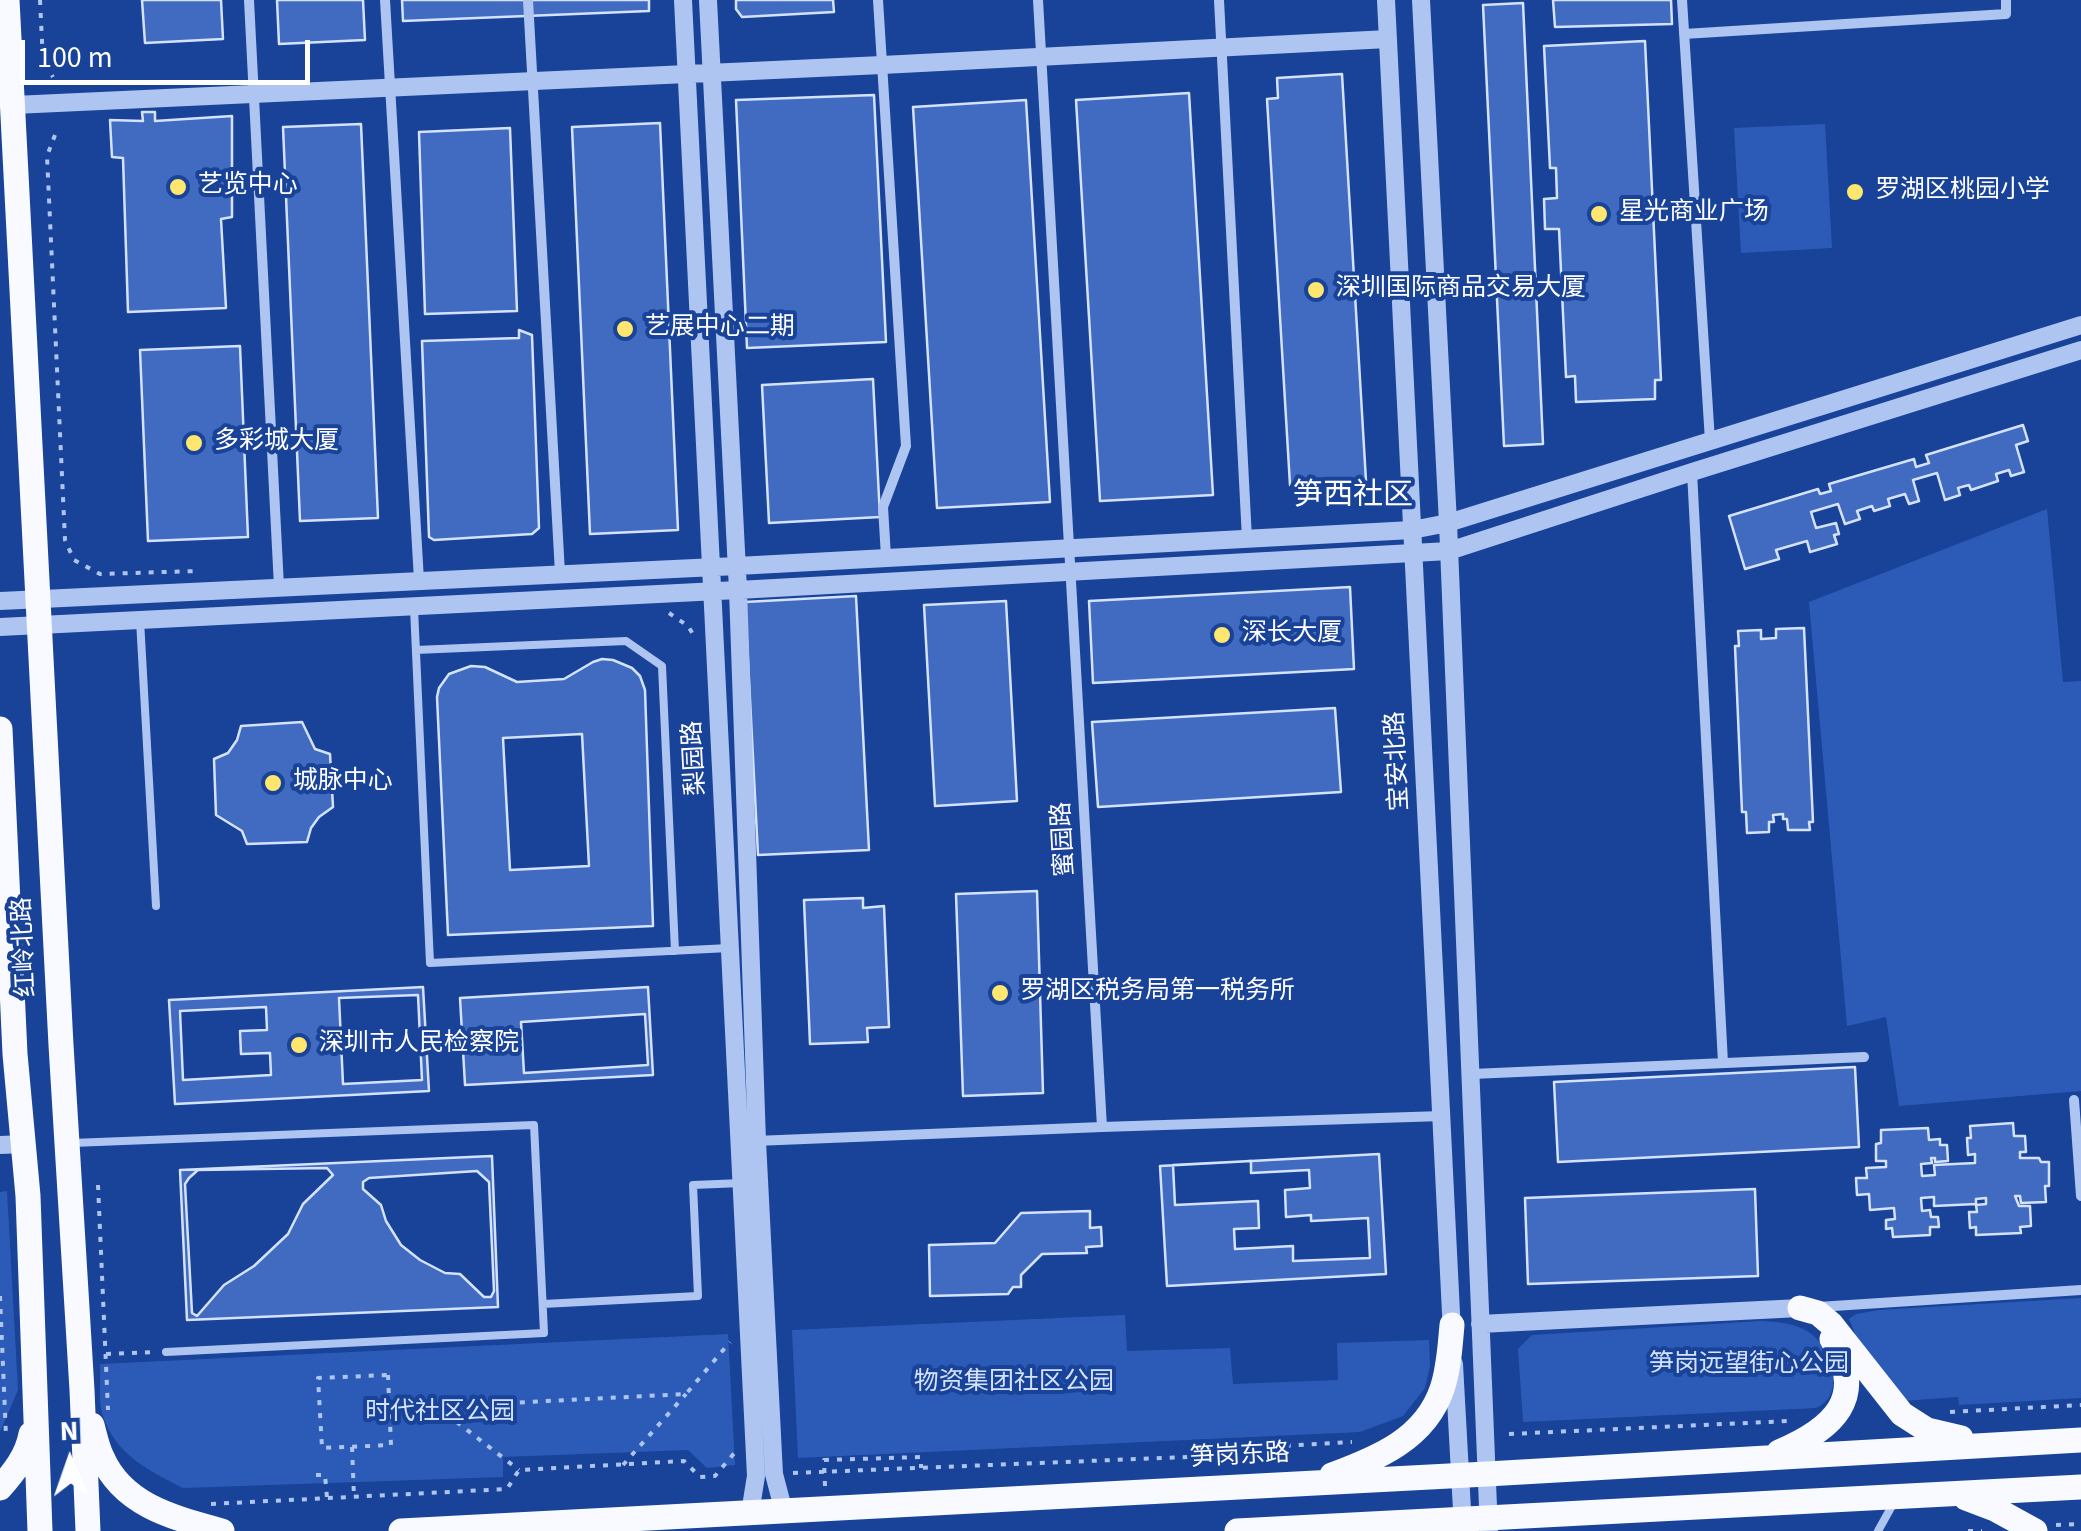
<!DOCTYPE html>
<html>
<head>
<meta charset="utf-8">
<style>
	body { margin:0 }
	#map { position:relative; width:2081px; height:1531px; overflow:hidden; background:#194299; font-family:"Source Sans 3",sans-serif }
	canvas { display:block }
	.north { position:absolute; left:20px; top:1411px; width:100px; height:100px; -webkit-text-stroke:8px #194299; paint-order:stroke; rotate:358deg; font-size:28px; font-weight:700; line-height:40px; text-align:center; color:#fff }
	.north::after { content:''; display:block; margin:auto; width:35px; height:45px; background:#fff; clip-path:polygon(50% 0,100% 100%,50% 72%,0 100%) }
	.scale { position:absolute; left:20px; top:40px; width:290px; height:45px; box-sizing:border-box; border:5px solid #fff; border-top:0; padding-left:12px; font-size:30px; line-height:35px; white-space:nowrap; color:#fff; -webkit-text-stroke:8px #194299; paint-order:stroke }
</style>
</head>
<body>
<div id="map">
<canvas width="2081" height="1531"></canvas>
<div class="north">N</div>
<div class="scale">100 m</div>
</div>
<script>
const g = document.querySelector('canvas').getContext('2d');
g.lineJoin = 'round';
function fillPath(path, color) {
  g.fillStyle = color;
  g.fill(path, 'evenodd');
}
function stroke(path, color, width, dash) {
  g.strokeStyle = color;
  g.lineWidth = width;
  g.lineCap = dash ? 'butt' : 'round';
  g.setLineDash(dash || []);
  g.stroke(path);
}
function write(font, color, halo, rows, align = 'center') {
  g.font = font + ' "Source Sans 3","Noto Sans SC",sans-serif';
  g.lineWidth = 8;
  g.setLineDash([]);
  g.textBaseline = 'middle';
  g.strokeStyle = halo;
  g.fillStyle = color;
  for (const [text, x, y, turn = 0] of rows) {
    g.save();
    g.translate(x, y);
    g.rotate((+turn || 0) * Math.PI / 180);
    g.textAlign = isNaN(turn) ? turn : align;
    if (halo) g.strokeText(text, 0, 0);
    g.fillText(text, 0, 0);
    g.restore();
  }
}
fillPath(new Path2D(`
	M1825 124 1832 248 1741 253 1734 128Z
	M2047 509 2063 682 2081 681V1091L1899 1106 1886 1017 1847 1026 1809 602Z
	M7 1191 18 1390 0 1432V1192Z
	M2081 1298V1398L1959 1405 1958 1397 1903 1401 1856 1336 1849 1319 1856 1314 1879 1310Z
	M1125 1315 1127 1351 1230 1348 1233 1384 1338 1380 1337 1343 1429 1340 1430 1366 1425 1388 1403 1416 1360 1432 798 1458 792 1330Z
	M1762 1321C1781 1322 1802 1324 1816 1338 1834 1355 1844 1397 1816 1408L1523 1422 1518 1349 1532 1335Z
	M728 1334 735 1465 707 1468 688 1450 503 1457V1477L183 1488C148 1470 114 1454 102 1413 98 1399 101 1379 100 1364Z`), '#2c5bb7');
const building = new Path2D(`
	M142 0H221L223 39 145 43Z
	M277 0H363L365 40 279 44Z
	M402 0H649V11L403 21Z
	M736 0H833L834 12 742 17 736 9Z
	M1553 0H1671L1672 24 1555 27Z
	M1523 3 1543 444 1504 446 1483 5Z
	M1645 41 1661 380H1655V399L1576 402 1575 376 1566 377 1559 229H1545L1544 199 1557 198 1556 168H1550L1544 46Z
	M1342 74 1366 481 1290 485 1267 99 1278 98 1277 78Z
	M1189 93 1213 495 1100 501 1076 100Z
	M874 95 886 342 747 348 736 100Z
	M1026 100 1050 502 937 508 913 107Z
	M142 112H155V121L232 116V217L221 219 226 308 128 312 123 158 112 157 110 120 143 121Z
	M660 123 678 530 590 534 572 127Z
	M361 124 378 518 300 521 283 127Z
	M510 128 517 311 425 314 419 132Z
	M519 330 532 335 539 528 532 534 434 540 429 537 422 341 519 338Z
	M240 346 248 537 148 541 140 350Z
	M873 379 880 517 769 523 762 385Z
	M2023 425 2028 441 2016 445 2024 472 2011 476 2009 470 1996 474 1998 481 1971 490 1969 485 1958 488 1960 495 1945 500 1937 473 1913 480 1919 501 1909 504 1905 494 1888 499 1890 506 1874 511 1872 506 1857 511 1860 519 1845 524 1838 504 1811 512 1816 528 1836 523 1839 534 1834 535 1837 544 1810 552 1807 541 1776 550 1779 559 1745 569 1729 516 1818 489 1820 494 1831 491 1829 484 1914 459 1916 467 1929 463 1926 455Z
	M1350 587 1354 669 1093 683 1089 601Z
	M856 596 869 850 758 855 745 602Z
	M1006 601 1017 801 935 806 924 605Z
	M1804 628 1813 822H1809L1810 830H1788L1787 819H1783V814L1773 815 1774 822H1769V832L1747 833 1746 812H1742L1735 646H1739L1738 631 1761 630V639L1776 638V629Z
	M602 659 613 660 632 668 640 676 645 690 653 926 448 935 437 697 439 688 449 674 471 666 485 667 517 682 564 679 593 662ZM582 734 589 866 510 870 503 738Z
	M1335 708 1341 792 1098 807 1092 722Z
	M302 722 315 749 330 754 333 807 319 817 311 828 307 842 247 844 242 831 216 815 214 759 228 753 237 740 241 726Z
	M1037 891 1043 1093 963 1096 956 894Z
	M863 898V908L884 906 889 1027 867 1028 868 1042 810 1044 804 900Z
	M423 987 429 1091 175 1104 169 1000Z
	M648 987 653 1075 465 1085 460 998Z
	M418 995 422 1080 343 1084 339 998Z
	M266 1007 267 1030 240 1031 241 1054 270 1053 271 1075 183 1080 180 1011Z
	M645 1014 648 1065 524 1073 521 1022Z
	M1855 1067 1859 1147 1558 1162 1554 1082Z
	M2013 1123 2014 1136H2025L2026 1152H2020V1158H2039L2041 1162H2049V1186H2045L2046 1202 2021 1203 2020 1196H2015L2019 1206H2030L2031 1226 2020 1227 2021 1233 1976 1235V1227L1970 1228 1969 1212H1977L1976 1205 1986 1204V1198L1976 1199V1204L1934 1206V1197L1921 1198 1922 1211 1930 1210 1931 1217H1938L1939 1227H1930V1235L1893 1237 1892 1228 1886 1229V1220L1895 1219 1894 1208 1870 1210 1869 1194 1857 1195 1856 1178H1867L1866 1168 1886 1167V1161H1876V1144L1881 1143V1130L1928 1128 1929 1140 1940 1139V1145H1947L1948 1161 1935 1162V1158H1931L1932 1163 1921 1164 1922 1176 1935 1175 1934 1165 1975 1163V1154L1968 1155 1967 1138H1971L1970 1126Z
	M1379 1154 1386 1274 1167 1286 1160 1166Z
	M492 1156 498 1307 187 1320 180 1170Z
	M1251 1161V1173L1309 1170 1310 1188 1285 1190 1286 1217 1311 1215V1221L1368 1218 1370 1258 1293 1261V1246L1235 1249 1234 1229 1259 1228 1258 1201 1175 1205 1173 1165Z
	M327 1168 333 1175 303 1204 288 1234 254 1266 224 1285 197 1316 192 1313 185 1184 189 1178 198 1170Z
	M477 1171 489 1182 494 1291 491 1297H484L460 1274 445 1273 420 1260 401 1245 386 1221 381 1205 363 1189V1182L369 1178Z
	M1755 1189 1758 1276 1528 1284 1525 1198Z
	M1090 1211V1228L1101 1227 1102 1246 1086 1247 1087 1253 1042 1254 1021 1275V1287H1013L1008 1294 930 1296 929 1245 995 1243 1021 1213Z`);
fillPath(building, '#416bc0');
stroke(building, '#d5e2fc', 2.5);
stroke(new Path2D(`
	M40 0 43 62 53 77
	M55 135 47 156 65 540 74 560 100 574 197 571
	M669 613 688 626 694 636
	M98 1185 108 1410
	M0 1296 6 1436
	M106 1354 156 1352
	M388 1375 391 1445 322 1448 318 1378Z
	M436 1406 519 1470
	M390 1409 686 1394 730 1342
	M1950 1412 2081 1405
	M1509 1434 1789 1421
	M352 1447 354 1497
	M623 1465 686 1394
	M793 1473 1236 1455 1280 1446 1352 1442
	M316 1475H325L327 1498
	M825 1486 824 1460 921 1457V1468
	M211 1504 507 1489 519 1470 684 1461 700 1477 715 1476 736 1451
	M2056 1525 2081 1524
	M1968 1531H1982`), '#aec5f1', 4, [5, 8]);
stroke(new Path2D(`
	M414 608 430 963 729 948
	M140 620 156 906
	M416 650 626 641 662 666 675 951
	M72 1143 534 1125 544 1333 166 1352
	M543 1304 698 1296 693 1185 742 1183
	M1878 1531 1893 1504`), '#aec5f1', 8);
stroke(new Path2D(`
	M249 0 279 587
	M385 0 419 580
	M528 0 560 573
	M878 0 906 446 883 507 886 557
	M1038 0 1102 1127
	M1219 0 1247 539
	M1682 0 1710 441
	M1684 34 2006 14V0
	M1692 472 1723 1063
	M1472 1074 1864 1057
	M2074 1100 2081 1196
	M755 1141 1102 1127 1442 1116
	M1818 1307 2081 1290`), '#aec5f1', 10);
stroke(new Path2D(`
	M683 0 756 1476 750 1513
	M708 0 738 590 757 1141 774 1474 784 1512
	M1386 0 1452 1333
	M1421 0 1448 523 1489 1531
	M14 105 882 65 1388 39
	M0 601 737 566 1412 530 1448 523 2081 325
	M0 627 738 590 1449 551 1692 472 2081 350
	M0 1145 25 1144
	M1480 1324 1800 1308
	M1454 1364 1463 1528`), '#aec5f1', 18);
stroke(new Path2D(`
	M7 0 61 1045 82 1390 88 1531
	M0 729 15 1054 28 1196 40 1531
	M1800 1308 1818 1313 1831 1324 1902 1414 1927 1430 1961 1438
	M92 1425C95 1436 97 1447 102 1457 123 1506 175 1518 222 1531
	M1779 1452C1833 1429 1868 1398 1832 1339
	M1332 1475C1378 1458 1425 1439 1442 1389 1449 1369 1450 1346 1452 1325
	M0 1488C14 1472 27 1456 31 1434
	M1966 1498 1995 1509 2035 1531
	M401 1531 1487 1474 2081 1440
	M1237 1531 2081 1487`), '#f8faff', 25);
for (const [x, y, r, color] of [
	[178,187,10,"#ffe66e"],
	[1855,192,10,"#ffe66e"],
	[1599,214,10,"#ffe66e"],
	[1316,290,10,"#ffe66e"],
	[625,329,10,"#ffe66e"],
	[194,443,10,"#ffe66e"],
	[1222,635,10,"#ffe66e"],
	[273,783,10,"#ffe66e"],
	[1000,993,10,"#ffe66e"],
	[299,1045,10,"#ffe66e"]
]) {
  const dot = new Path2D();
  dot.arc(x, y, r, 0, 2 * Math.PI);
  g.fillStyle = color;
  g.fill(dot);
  stroke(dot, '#194299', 4);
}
write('25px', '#fff', '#194299', [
	["艺览中心",198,187],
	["罗湖区桃园小学",1875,192],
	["星光商业广场",1619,214],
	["深圳国际商品交易大厦",1336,290],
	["艺展中心二期",645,329],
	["多彩城大厦",214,443],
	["深长大厦",1242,635],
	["城脉中心",293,783],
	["罗湖区税务局第一税务所",1020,993],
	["深圳市人民检察院",319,1045]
], 'left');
write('25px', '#fff', '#194299', [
	["梨园路",696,758,-93],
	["宝安北路",1399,761,-93],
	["蜜园路",1065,839,-93],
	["红岭北路",26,947,-93],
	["笋岗东路",1240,1457,-3]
]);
write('25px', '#d5e2fc', '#194299', [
	["笋岗远望街心公园",1749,1366],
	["物资集团社区公园",1014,1384],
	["时代社区公园",440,1414]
]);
write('30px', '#fff', '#194299', [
	["笋西社区",1353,497]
]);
</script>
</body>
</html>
